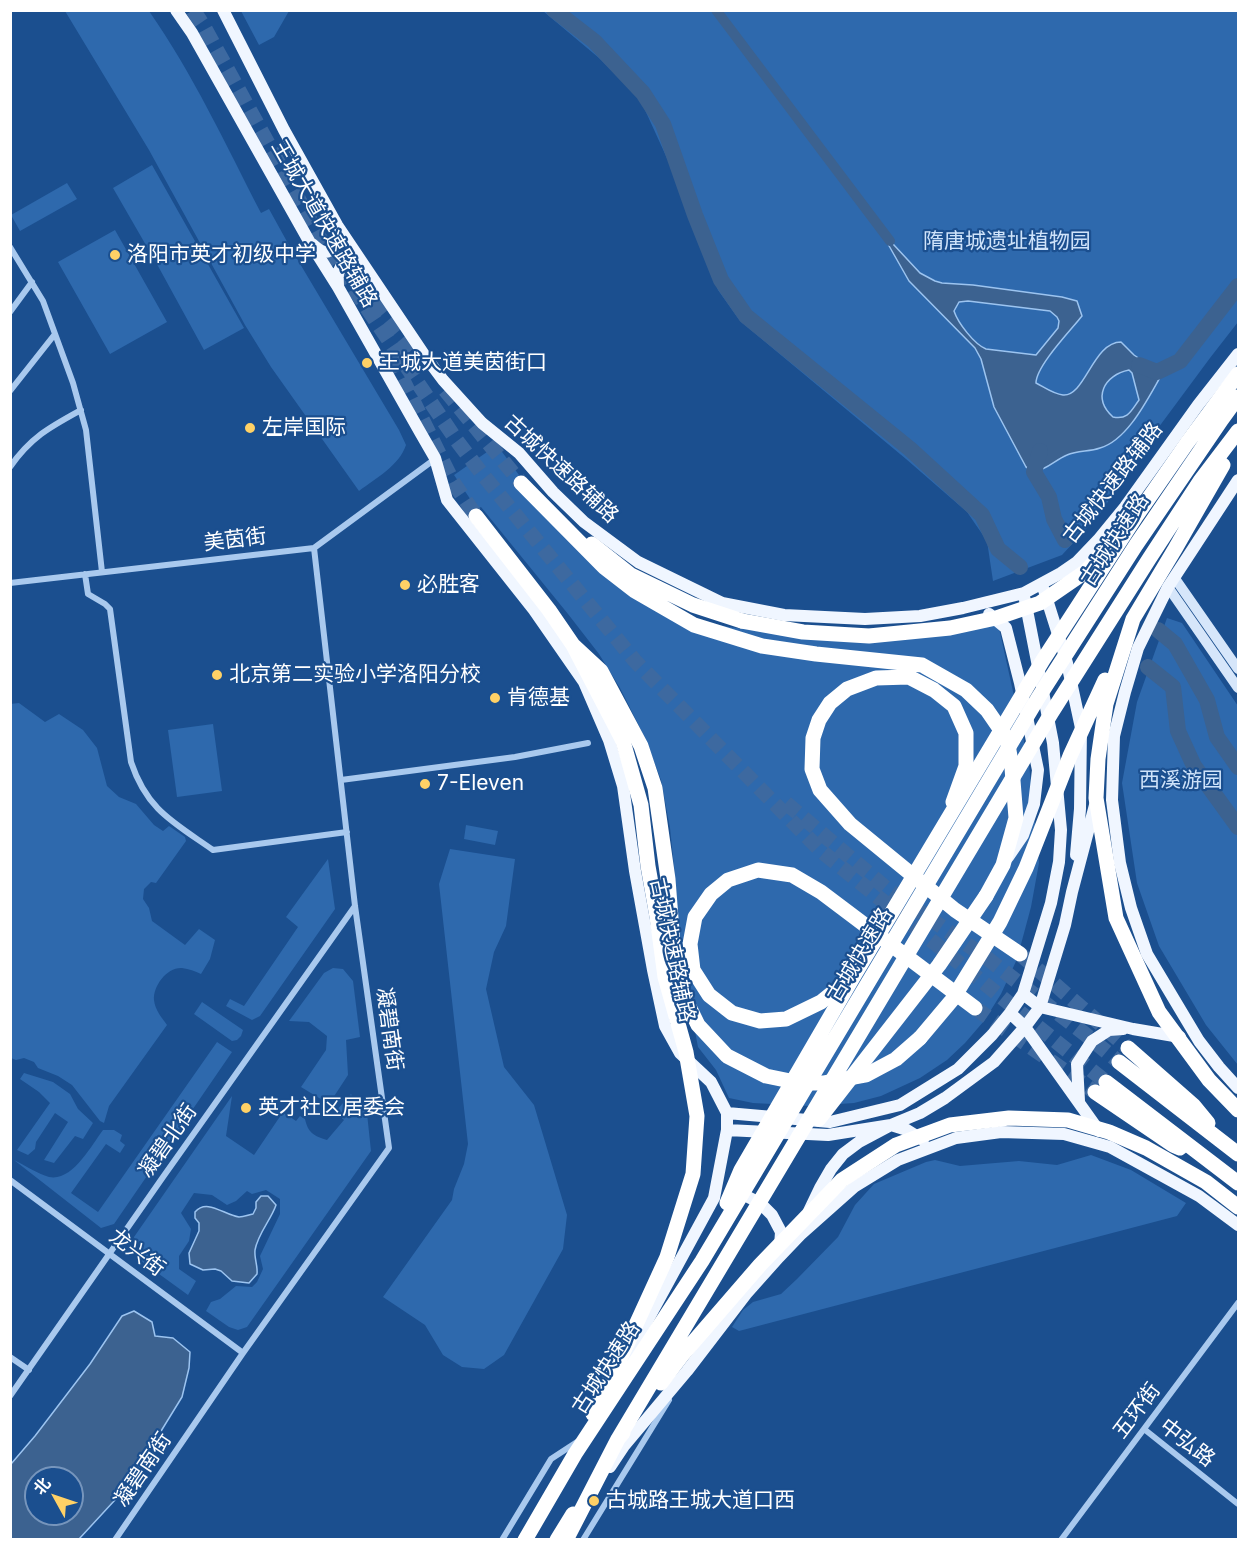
<!DOCTYPE html>
<html>
<head>
<meta charset="utf-8">
<style>
	body { margin:0 }
	#map { position:relative; width:1249px; height:1550px; overflow:hidden; background:#1b4f8f; font-family:Inter,"Noto Sans SC",sans-serif }
	canvas { display:block }
	.frame { position:absolute; inset:0; border:12px solid #fff; pointer-events:none }
	.north { position:absolute; left:24px; top:1466px; width:60px; height:60px; box-sizing:border-box; background:#1b4f8f; border:2px solid #7695bc; border-radius:50%; rotate:310deg; font-size:16px; font-weight:700; line-height:24px; text-align:center; color:#fff }
	.north::after { content:''; display:block; margin:auto; width:21px; height:27px; background:#ffd166; clip-path:polygon(50% 0,100% 100%,50% 72%,0 100%) }
</style>
</head>
<body>
<div id="map">
<canvas width="1249" height="1550"></canvas>
<div class="frame"></div>
<div class="north">北</div>
</div>
<script>
const g = document.querySelector('canvas').getContext('2d');
g.lineJoin = 'round';
function fillPath(path, color) {
  g.fillStyle = color;
  g.fill(path, 'evenodd');
}
function stroke(path, color, width, dash) {
  g.strokeStyle = color;
  g.lineWidth = width;
  g.lineCap = dash ? 'butt' : 'round';
  g.setLineDash(dash || []);
  g.stroke(path);
}
function write(font, color, halo, rows, align = 'center') {
  g.font = font + ' Inter,"Noto Sans SC",sans-serif';
  g.lineWidth = 4.5;
  g.setLineDash([]);
  g.textBaseline = 'middle';
  g.strokeStyle = halo;
  g.fillStyle = color;
  for (const [text, x, y, turn = 0] of rows) {
    g.save();
    g.translate(x, y);
    g.rotate((+turn || 0) * Math.PI / 180);
    g.textAlign = isNaN(turn) ? turn : align;
    if (halo) g.strokeText(text, 0, 0);
    g.fillText(text, 0, 0);
    g.restore();
  }
}
fillPath(new Path2D(`
	M65 11H149C193 74 226 145 261 213L269 209 290 247 399 430 406 445C399 466 376 478 359 491L271 367 245 325 149 150Z
	M241 11H289L274 37 259 45Z
	M543 11H1238V322L1210 358 1150 439 1099 515 1062 555 993 581 987 541 967 512 906 459 740 321 718 290 671 167 640 99 599 58Z
	M152 165 244 328 204 350 158 266 113 188Z
	M67 183 77 199 20 231 11 215Z
	M115 230 167 322 110 354 58 262Z
	M497 445 519 475 514 481 552 524 669 615 729 627 778 633 994 622 999 628 1029 764 1039 863 1031 907 1017 959 1001 994 984 1021 965 1043 947 1060 920 1078 881 1096 854 1103 810 1106 753 1103 729 1098 716 1070 698 1047 679 947 676 885 670 828 661 780 645 738 620 688 599 654 568 614 481 507 477 509 454 475Z
	M1167 618 1182 623 1238 706V1065L1206 1025 1159 946 1137 883 1122 783 1137 702Z
	M19 703 45 722 59 714 83 730 97 748 107 786 119 797 136 804 154 825 163 831 169 826 185 837 186 841 156 883 151 882 144 889 143 899 149 908 152 921 185 945 199 929 215 940 210 959 201 974C195 971 189 969 182 968 167 967 153 986 154 1000 155 1010 162 1018 167 1025L109 1106 104 1123 100 1121 72 1085 58 1076 38 1068 34 1062 24 1058 16 1060 11 1058 10 704Z
	M213 724 222 791 177 797 168 730Z
	M466 825 498 831 495 845 464 839Z
	M450 849 515 859 506 926 494 952 486 989 504 1067 534 1105 567 1215 563 1249 504 1355 484 1369 462 1367 443 1355 425 1325 383 1297 452 1200 454 1189 464 1164 468 1144 439 884Z
	M328 859 335 909 260 1016 252 1020 226 1006 230 999 244 1006 298 927 286 917Z
	M333 968 343 969 353 981 360 1037 346 1040 348 1075 329 1104 301 1087 326 1050 327 1036 309 1022 289 1021 324 973Z
	M202 1002 243 1030 241 1036 237 1040 232 1041 194 1014Z
	M217 1042 232 1052 114 1224 101 1228 14 1160C24 1165 38 1174 49 1177 72 1182 91 1146 103 1130H114L122 1135 120 1141 125 1145 120 1153 106 1144 71 1193 98 1212Z
	M24 1073 53 1082 70 1094 78 1109 93 1123 83 1139 75 1136 54 1163 44 1160 68 1122 55 1113 36 1142 35 1149 28 1155 17 1150 50 1103 39 1092 20 1079Z
	M351 1094 356 1102 366 1104 371 1151 247 1327 238 1330 229 1327 206 1311 211 1302 220 1299 236 1286 252 1287 257 1282 263 1269 260 1256 280 1214V1199L266 1190 252 1194 247 1191 236 1201 227 1205 212 1195 194 1193 181 1213 191 1229 189 1241 179 1256V1269L196 1281 188 1295 137 1258 134 1237 232 1096 226 1136 254 1155 283 1112 296 1121 300 1116 305 1119C308 1133 314 1136 327 1140L344 1120 335 1112Z
	M1091 1155 1131 1170 1186 1203 1177 1216 739 1331 732 1327 743 1310 753 1302 781 1294 797 1279 838 1237 855 1205 874 1184 926 1162 935 1160 960 1166 1019 1161 1057 1165Z`), '#2e69ad');
const water = new Path2D(`
	M880 230 920 273 935 281 942 283 973 285 1062 297 1077 301 1082 316C1071 330 1036 366 1036 383 1044 387 1053 394 1063 395 1085 397 1093 342 1121 342L1134 355 1162 374C1148 398 1128 440 1100 448 1089 452 1078 450 1067 455 1055 460 1048 469 1034 472L1026 467 994 407 981 359 975 348 909 281ZM968 301 1050 311 1057 317 1059 321 1058 328 1036 355 986 349C974 344 958 323 954 311L959 302ZM1129 370 1132 373 1139 400C1131 411 1128 420 1113 417 1092 398 1104 375 1129 370Z
	M261 1196H268L276 1205C271 1220 258 1233 255 1250 254 1258 258 1266 257 1274L249 1283 232 1281 221 1271 215 1269 203 1270 190 1264 189 1253 199 1231V1223L195 1218V1212C207 1198 224 1215 239 1217 244 1217 248 1215 253 1214L256 1208V1202Z
	M134 1311 152 1322 155 1336 173 1338 190 1352 189 1368 182 1397 126 1488 79 1539H11V1464L35 1436 90 1364 122 1316ZM36 1478H72V1514H36Z`);
fillPath(water, '#3c6290');
stroke(water, '#9cc4f0', 1.5);
stroke(new Path2D(`
	M716 10 890 241`), '#3c6290', 10);
stroke(new Path2D(`
	M554 10 594 41 643 93 663 124 695 215 721 280 746 316 910 449 982 515 998 549 1020 567
	M1139 365 1157 372 1180 361 1238 286
	M1040 451 1034 472 1049 497 1054 519 1065 540
	M1158 630 1175 644 1207 700 1217 737 1238 767
	M1148 667 1173 687 1178 731 1194 766 1238 827`), '#3c6290', 16);
stroke(new Path2D(`
	M193 10 203 25 321 240 457 441 483 475 635 661 820 850 1106 1082
	M374 302 416 352
	M392 358 453 482 476 516
	M445 390 521 483
	M786 803 886 888 988 959 1085 1034 1119 1062
	M1020 954 1128 1048
	M975 1008 1095 1092`), '#3d69a0', 15, [15, 8]);
stroke(new Path2D(`
	M10 247 43 301 73 383 86 430 102 572
	M10 312 32 282
	M10 391 55 334
	M10 467C31 437 50 427 81 410
	M85 574 88 594 105 604 110 609 131 762C147 810 173 822 213 850L347 832
	M10 583 314 548 435 459
	M341 780 515 757 588 743
	M10 1180 243 1353
	M10 1357 29 1370
	M10 1396 163 1177 355 906
	M1144 1429 1238 1504
	M115 1540 243 1353 389 1148 355 906 314 548
	M502 1540 551 1459 577 1442
	M583 1540 669 1400
	M1061 1540 1238 1303`), '#a9c9ee', 6);
stroke(new Path2D(`
	M1174 577 1238 669
	M1168 587 1238 688`), '#d6e6fa', 10);
stroke(new Path2D(`
	M176 10 192 33 309 241 338 287 420 432 435 458 447 500 534 610 584 682 609 740 623 786 635 871 653 970 665 1026 680 1053 711 1082 727 1113V1130L714 1198 626 1360
	M223 10 284 130 337 225 425 356 443 380 482 423 519 453 553 492 584 522 638 562 722 603 784 615 865 619 920 616 963 608 1024 593 1061 573 1077 562 1098 540 1125 507 1198 405 1238 354
	M312 244C323 254 328 255 338 244L336 227
	M338 286C338 281 337 275 339 271 343 259 355 259 363 266
	M1238 480 1168 587 1138 648 1125 692 1114 736 1112 800 1120 863 1131 908 1147 954 1199 1041 1219 1067 1238 1088
	M1044 590 1067 663 1081 728 1080 809 1076 855
	M989 614 1006 628 1020 683 1038 770 1034 804 1023 835 1008 857
	M1023 994 1040 1007 1133 1029 1180 1037
	M1010 1013 1025 1027 1099 1131
	M1079 1101 1077 1064 1092 1041 1109 1030 1123 1029
	M727 1113 830 1122 900 1105 958 1069 992 1035 1010 1013 1023 994 1051 903 1059 862 1061 830 1053 743 1025 600
	M727 1130 828 1135 891 1125 907 1130 923 1140
	M736 1191 760 1203 772 1215 781 1232 780 1247
	M809 1211 820 1188 831 1169 843 1154 859 1142 891 1125 920 1113 945 1098 994 1062 1025 1027 1040 1007 1065 925 1072 892 1095 805
	M610 1467 624 1446 687 1371 746 1294 779 1257 800 1235 854 1187 898 1160 956 1138 1001 1132 1064 1134 1110 1147 1199 1196 1238 1225`), '#f0f6ff', 12);
stroke(new Path2D(`
	M521 483 604 567 635 591 694 625 762 646 816 654 922 665 966 690 987 710 1007 739 1012 768 1016 818 1003 865 986 896
	M476 516 549 610 573 645 623 741
	M592 544 631 575 693 605 742 621
	M573 645 601 671 641 746 655 788 668 879 673 944 680 988 698 1025 727 1056 766 1076 800 1083H823L866 1075 896 1059 920 1038
	M953 802 966 766V733L954 706 934 690 909 677 876 678 847 689 830 703 819 720 813 738 812 769 820 790 850 824 955 910 1020 954
	M853 976 821 1002 786 1019 760 1021 732 1013 709 995 693 970 690 944 695 917 711 894 728 880 758 870 792 875 821 892 975 1008
	M1128 1048 1194 1106 1208 1123
	M1119 1062 1238 1154
	M1106 1082 1238 1183
	M1095 1092 1173 1145 1180 1148
	M557 1540 573 1514`), '#fff', 15);
stroke(new Path2D(`
	M1223 465 1175 549 1133 619 1106 704 1098 759 1096 798 1116 918 1159 1012 1209 1080 1238 1110
	M742 621 803 632 869 636 950 628 996 618 1040 603 1085 572 1109 546
	M920 1038 952 1000 1000 922 1026 868 1070 756 1105 680
	M819 1119 939 965 986 896
	M727 1203 741 1170 855 974 1043 660 1137 515 1187 443 1238 374
	M661 1383 683 1354 760 1265 842 1180 896 1145 950 1125 1009 1118 1068 1120 1109 1132 1146 1148 1206 1182 1238 1207
	M593 1414 629 1340 667 1257 693 1174 697 1116 686 1052 665 977 657 917 648 866 641 805 623 741
	M618 1439 1052 712 1149 559 1200 481 1238 431
	M525 1540 575 1454 702 1261 1038 698 1136 545 1222 419 1238 397
	M566 1540 618 1439 623 1433`), '#fff', 15);
for (const [x, y, r, color] of [
	[115,255,6,"#ffd166"],
	[367,363,6,"#ffd166"],
	[250,428,6,"#ffd166"],
	[405,585,6,"#ffd166"],
	[217,675,6,"#ffd166"],
	[495,698,6,"#ffd166"],
	[425,784,6,"#ffd166"],
	[246,1108,6,"#ffd166"],
	[594,1501,6,"#ffd166"]
]) {
  const dot = new Path2D();
  dot.arc(x, y, r, 0, 2 * Math.PI);
  g.fillStyle = color;
  g.fill(dot);
  stroke(dot, '#1b4f8f', 2);
}
write('21px', '#fff', '#1b4f8f', [
	["王城大道快速路辅路",324,224,60],
	["古城快速路辅路",561,469,43],
	["古城快速路辅路",1113,483,-52],
	["美茵街",235,540,-7],
	["古城快速路",1115,540,-57],
	["古城快速路辅路",672,950,78],
	["古城快速路",860,955,-59],
	["凝碧南街",389,1029,82],
	["凝碧北街",168,1141,-55],
	["龙兴街",137,1253,37],
	["古城快速路",606,1368,-57],
	["五环街",1137,1411,-53],
	["中弘路",1187,1443,38],
	["凝碧南街",143,1470,-56]
]);
write('21px', '#cfe3fa', '#1b4f8f', [
	["隋唐城遗址植物园",1007,242],
	["西溪游园",1181,781]
]);
write('21px', '#fff', '#1b4f8f', [
	["洛阳市英才初级中学",127,255],
	["王城大道美茵街口",379,363],
	["左岸国际",262,428],
	["必胜客",417,585],
	["北京第二实验小学洛阳分校",229,675],
	["肯德基",507,698],
	["7-Eleven",437,784],
	["英才社区居委会",258,1108],
	["古城路王城大道口西",606,1501]
], 'left');
</script>
</body>
</html>
